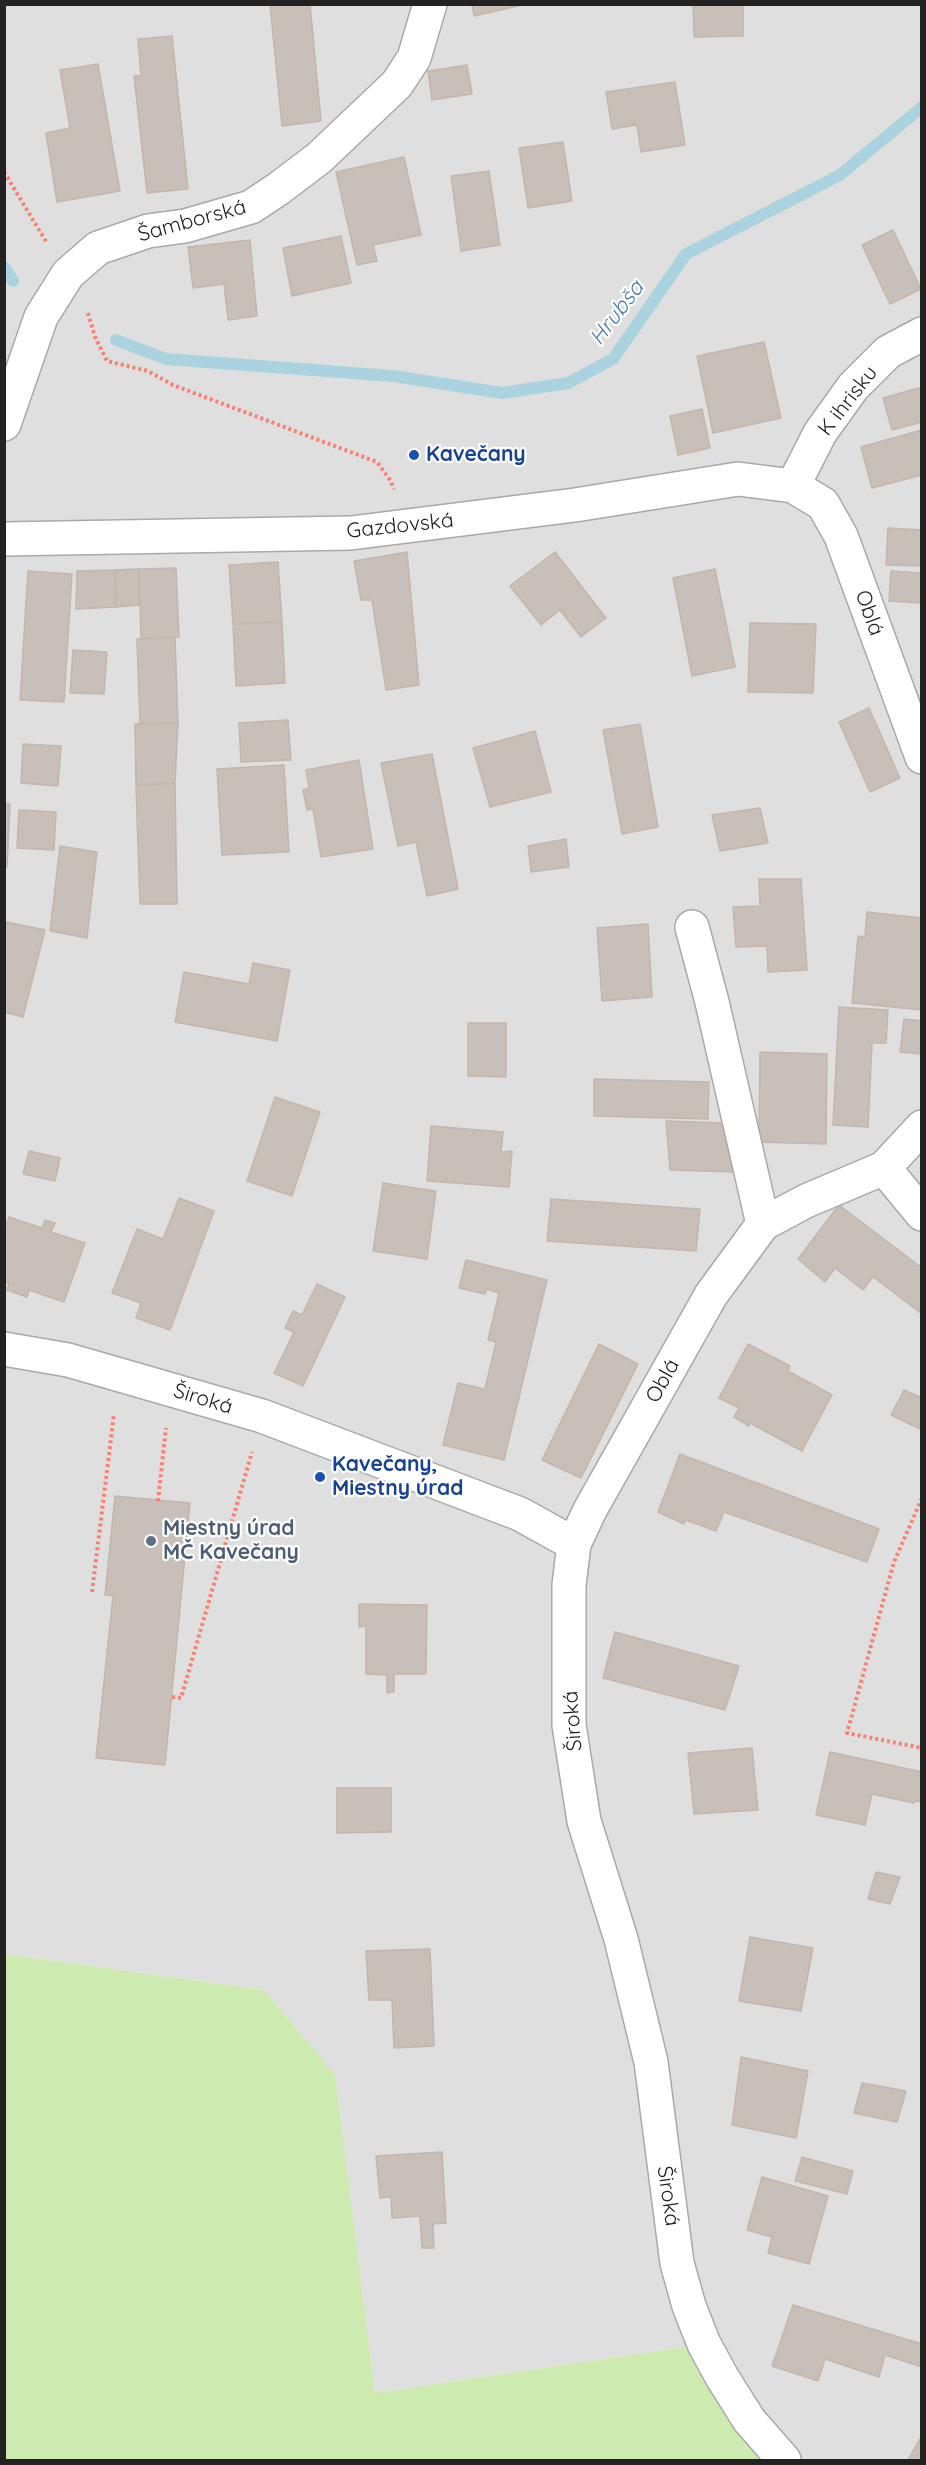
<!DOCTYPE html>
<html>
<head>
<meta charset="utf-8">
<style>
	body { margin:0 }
	#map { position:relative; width:926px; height:2465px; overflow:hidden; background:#f2efe9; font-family:Quicksand,sans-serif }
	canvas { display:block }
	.frame { position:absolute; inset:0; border:6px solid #222; pointer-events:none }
</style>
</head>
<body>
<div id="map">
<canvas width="926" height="2465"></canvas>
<div class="frame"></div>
</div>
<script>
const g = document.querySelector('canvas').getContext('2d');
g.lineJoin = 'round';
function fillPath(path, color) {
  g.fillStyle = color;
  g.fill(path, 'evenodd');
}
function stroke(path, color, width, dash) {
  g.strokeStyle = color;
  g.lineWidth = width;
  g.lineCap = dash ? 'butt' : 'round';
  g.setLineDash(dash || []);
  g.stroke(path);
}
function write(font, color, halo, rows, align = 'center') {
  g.font = font + ' Quicksand,sans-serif';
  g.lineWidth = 4.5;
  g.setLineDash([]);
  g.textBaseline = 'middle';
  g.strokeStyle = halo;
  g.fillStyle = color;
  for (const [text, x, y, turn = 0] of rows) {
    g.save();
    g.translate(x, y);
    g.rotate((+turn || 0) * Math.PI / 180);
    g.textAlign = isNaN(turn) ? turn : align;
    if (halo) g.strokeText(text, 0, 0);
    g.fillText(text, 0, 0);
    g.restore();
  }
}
fillPath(new Path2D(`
	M5 5H921V2460H784L704 2344 375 2393 335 2076 264 1990 5 1954Z`), '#e0dfdf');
fillPath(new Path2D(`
	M5 1954 264 1990 335 2075 375 2393 704 2344 784 2460H5Z`), '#cdebb0');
stroke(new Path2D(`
	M4 267 13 281
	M116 340 166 359 393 376 502 393 568 383 613 359 686 254 840 175 922 107`), '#aad3df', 12);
const building = new Path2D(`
	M270 4H310L321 121 282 126Z
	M472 4H526L474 16Z
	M693 4H743V36L694 37Z
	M172 36 188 189 147 193 134 76H141L138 39Z
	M98 64 120 191 57 202 46 133 70 128 60 70Z
	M467 65 472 94 432 100 428 71Z
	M675 82 685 145 641 152 637 125 612 129 606 92Z
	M563 142 572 201 528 208 519 148Z
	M404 157 421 235 373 245 377 261 357 265 336 172Z
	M489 171 500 245 461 251 451 176Z
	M893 230 921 289 890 304 862 245Z
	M341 236 351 283 292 296 283 248Z
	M250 240 257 316 228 320 224 284 193 288 188 247Z
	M764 342 781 418 713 433 697 356Z
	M922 387V422L892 430 883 398Z
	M702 409 710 448 678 455 670 416Z
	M922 430V475L872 488 861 447Z
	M888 528 922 530V566L886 565Z
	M407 552 419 685 386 690 372 600H361L354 561Z
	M555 552 606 618 581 637 560 610 541 625 510 586Z
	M278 562 282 622 233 624 229 565Z
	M176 568 179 637 141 639 139 569Z
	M139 569V605L116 607 115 570Z
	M715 569 735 667 692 676 673 578Z
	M115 570 116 607 76 609 77 571Z
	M28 571 72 574 64 702 20 700Z
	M891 571 922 573V603L889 601Z
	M282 622 285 683 236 686 233 624Z
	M750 623 816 624 813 693 748 692Z
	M175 637 178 723 140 724 137 639Z
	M73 650 107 652 104 694 70 693Z
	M869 708 900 778 870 792 839 722Z
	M288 720 291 760 241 762 239 723Z
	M178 723 175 783 136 785 135 724Z
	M640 724 658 827 622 834 603 730Z
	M535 731 551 792 490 807 473 748Z
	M23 744 61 746 58 786 21 783Z
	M432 754 458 889 427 896 416 842 398 846 381 763Z
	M359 760 373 849 321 857 313 809 307 810 303 790 309 788 306 770Z
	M284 765 289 852 222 855 217 769Z
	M175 783 177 904H140L136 785Z
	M4 804H10L7 867H4Z
	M760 808 768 843 720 851 712 815Z
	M19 810 56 812 54 850 17 848Z
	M566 839 569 867 531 872 528 846Z
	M60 846 97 852 87 938 50 931Z
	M759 879H801L807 970 768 972 767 946 736 947 733 907 760 906Z
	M867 912 922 918V1010L852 1003 858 936 865 937Z
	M7 922 45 930 23 1017 4 1012V931Z
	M648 924 652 997 602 1001 597 928Z
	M253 963 290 970 277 1041 175 1022 184 972 249 984Z
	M839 1007 888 1010 886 1043H872L868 1127 833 1125Z
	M904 1019 922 1021V1054L900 1052Z
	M468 1023H506V1077L468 1076Z
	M760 1052 827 1054 826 1144 759 1142Z
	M594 1079 709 1082 708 1119 594 1116Z
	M275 1097 320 1112 292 1196 247 1181Z
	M666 1121 727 1123 736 1172 670 1170Z
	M431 1126 503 1132 501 1152 512 1151 509 1187 427 1181Z
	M29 1151 60 1158 55 1181 23 1174Z
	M383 1183 436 1191 427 1259 373 1251Z
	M179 1198 214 1211 170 1330 136 1318 141 1303 112 1293 137 1229 163 1239Z
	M551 1199 700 1209 696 1251 547 1241Z
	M839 1205 922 1268V1314L873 1277 863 1290 835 1268 825 1282 798 1259Z
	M9 1217 42 1228 45 1220 55 1223 51 1232 85 1243 64 1302 29 1290 27 1297 7 1290 9 1283 4 1282V1231Z
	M466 1260 547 1280 504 1460 443 1445 458 1383 485 1389 496 1342 488 1340 499 1293 487 1289 485 1294 459 1288Z
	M317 1284 345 1297 303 1386 274 1373 294 1332 285 1328 293 1311 302 1315Z
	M599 1344 638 1364 581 1478 542 1460Z
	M748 1344 790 1366 788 1371 832 1395 802 1451 750 1423 749 1426 734 1417 739 1408 719 1398Z
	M904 1390 922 1398V1430L891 1415Z
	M680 1454 879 1529 867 1562 724 1512 716 1531 686 1520 684 1524 658 1512Z
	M115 1496 190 1503 165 1765 96 1758 113 1596 105 1595Z
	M359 1604 427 1605 426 1674H394V1692L387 1693V1675L366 1674V1626L359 1627Z
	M615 1632 739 1666 725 1710 603 1678Z
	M752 1748 758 1810 694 1814 688 1753Z
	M830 1752 922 1772V1802L915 1801 914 1803 872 1794 865 1825 816 1815Z
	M337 1788H391V1832L337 1833Z
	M876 1872 900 1877 890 1904 868 1899Z
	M750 1937 813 1948 801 2011 739 2001Z
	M430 1949 434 2046 394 2048 392 2000H369L366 1951Z
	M741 2057 808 2071 796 2138 732 2125Z
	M862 2083 906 2091 897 2122 854 2113Z
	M442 2152 446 2223 433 2224 434 2248H422L420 2216 392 2218 391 2197 380 2198 376 2156Z
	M802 2157 853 2171 847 2194 795 2181Z
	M762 2177 828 2196 809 2264 768 2253 772 2237 747 2230Z
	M793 2305 922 2344V2367L885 2355 879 2377 825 2359 818 2381 772 2366Z
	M922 2435V2460H908Z`);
fillPath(building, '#c7bfb8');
stroke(building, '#c4b6ab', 1.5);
const minor = new Path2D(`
	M4 424 41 317 68 274 98 248 148 231 185 226 251 207 278 189 319 158 397 84 414 58 430 4
	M793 486 820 433 853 387 888 352 922 334
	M4 539 351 533 575 505 738 479 793 486 823 504 841 536 922 757
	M692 927 712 1002 763 1224
	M884 1168 922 1214
	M4 1349 68 1360 262 1416 520 1514 574 1544
	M784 2460 749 2420 722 2377 704 2344 689 2306 677 2263 651 2062 621 1939 584 1821 569 1725V1585L574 1544 590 1510 711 1295 763 1224 806 1201 884 1168 922 1127`);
stroke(minor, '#a9a9a9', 36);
stroke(new Path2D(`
	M4 172 47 243
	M88 313 95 337 107 361 148 371 173 385 377 462 390 480 394 489
	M922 1498 894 1562 847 1733 922 1748
	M158 1501 166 1428
	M92 1592 114 1414
	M172 1697 181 1698 252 1452`), '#fa8072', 4, [3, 3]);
stroke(minor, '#fff', 33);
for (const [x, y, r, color] of [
	[414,455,6,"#1a4fb4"],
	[320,1477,6,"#1a4fb4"],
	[151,1541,6,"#5c6f8a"]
]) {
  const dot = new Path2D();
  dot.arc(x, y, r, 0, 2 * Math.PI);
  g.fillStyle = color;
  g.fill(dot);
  stroke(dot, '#fff', 2);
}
write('21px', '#222', '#fff', [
	["Šamborská",192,221,-15],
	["K ihrisku",848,401,-52],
	["Gazdovská",400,526,-6],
	["Oblá",869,613,70],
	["Oblá",663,1381,-61],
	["Široká",203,1399,17],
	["Široká",573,1721,-94],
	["Široká",668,2196,82]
]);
write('bold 21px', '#164399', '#fff', [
	["Kavečany",426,455],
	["Kavečany,",332,1465],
	["Miestny úrad",332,1489]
], 'left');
write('bold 21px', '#4e5e75', '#fff', [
	["Miestny úrad",163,1529],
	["MČ Kavečany",163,1553]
], 'left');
write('italic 22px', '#4a7aab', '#fff', [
	["Hrubša",617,313,-53]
]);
</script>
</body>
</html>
